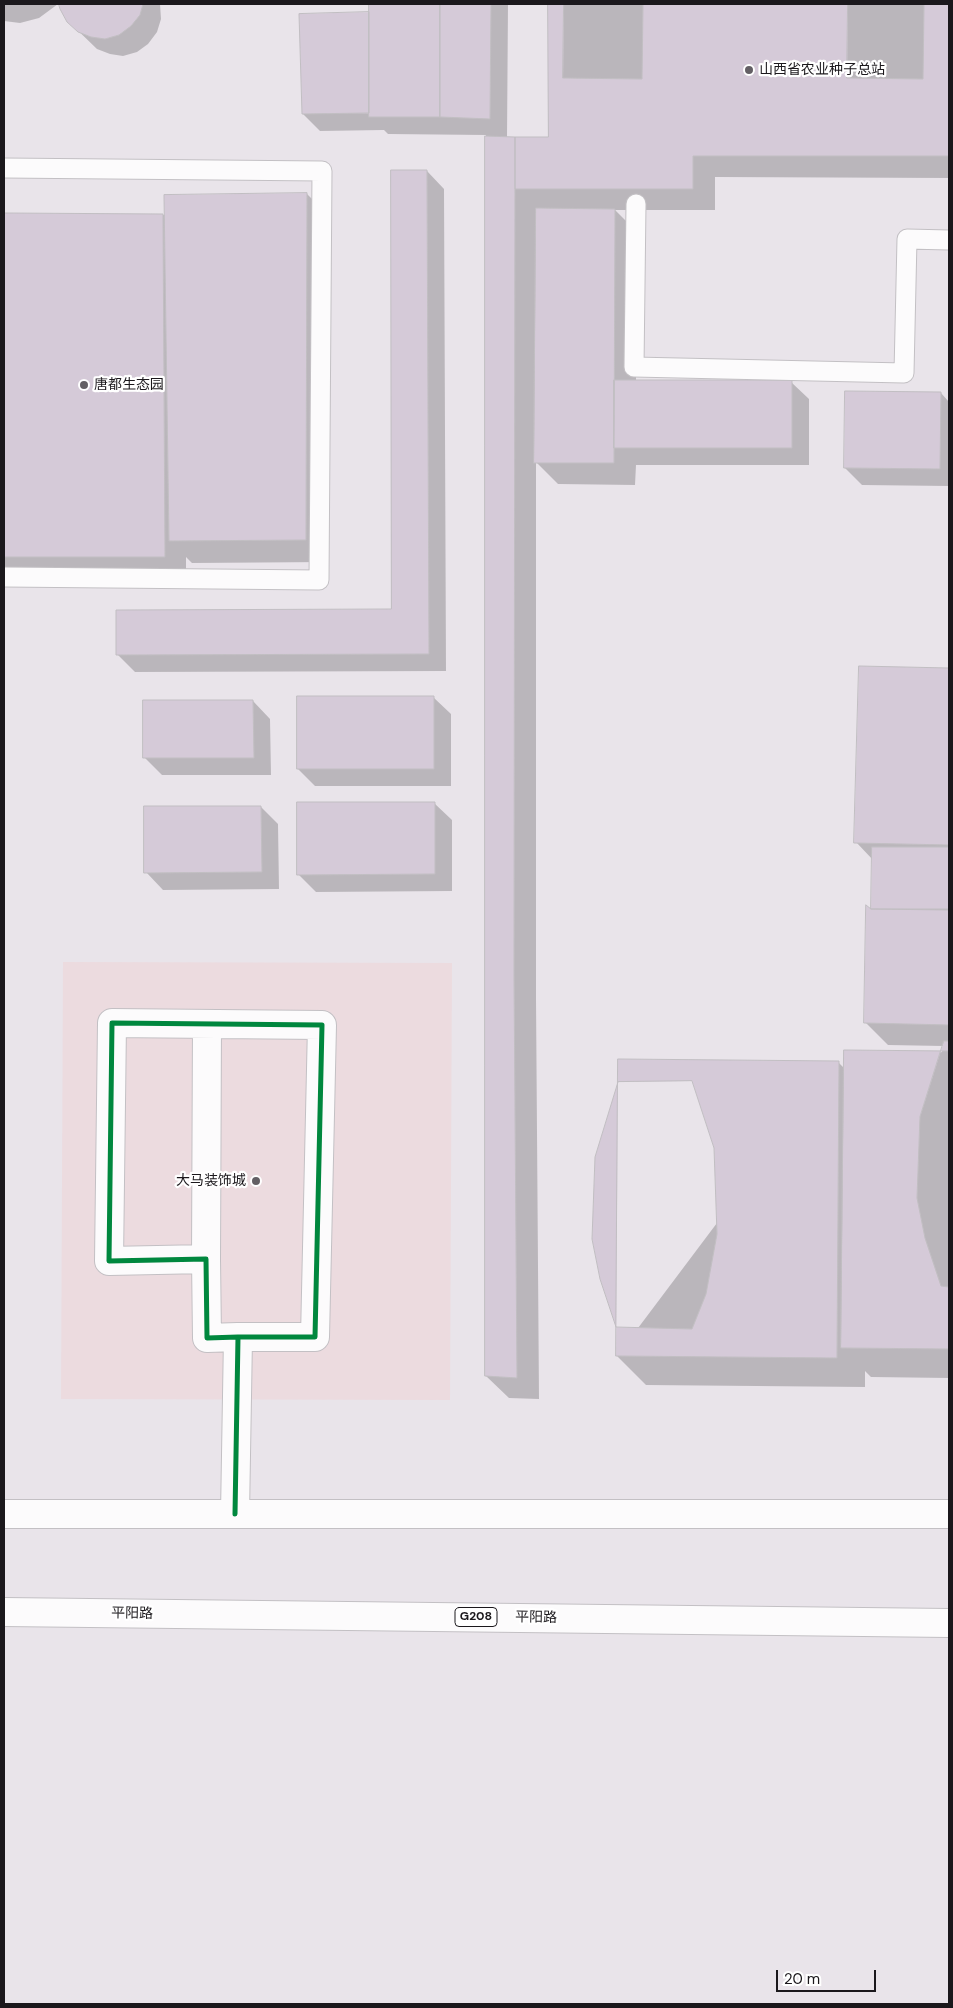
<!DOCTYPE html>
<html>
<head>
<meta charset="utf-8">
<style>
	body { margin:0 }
	#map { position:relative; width:953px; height:2008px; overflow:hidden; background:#e9e4ea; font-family:"DM Sans",sans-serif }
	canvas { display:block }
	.frame { position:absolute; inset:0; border:5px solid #1b181c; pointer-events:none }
	.scale { position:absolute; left:776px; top:1970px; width:100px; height:22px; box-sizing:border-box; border:2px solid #1b181c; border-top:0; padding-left:6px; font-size:15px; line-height:18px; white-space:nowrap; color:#1b181c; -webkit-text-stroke:4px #fff; paint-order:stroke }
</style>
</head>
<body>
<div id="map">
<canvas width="953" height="2008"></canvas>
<div class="frame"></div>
<div class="scale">20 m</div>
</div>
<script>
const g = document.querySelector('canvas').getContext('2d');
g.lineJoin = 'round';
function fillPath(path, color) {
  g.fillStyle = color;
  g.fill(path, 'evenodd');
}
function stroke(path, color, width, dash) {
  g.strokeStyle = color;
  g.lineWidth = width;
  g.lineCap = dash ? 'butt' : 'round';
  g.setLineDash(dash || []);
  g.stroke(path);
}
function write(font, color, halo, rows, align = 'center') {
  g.font = font + ' "DM Sans","Noto Sans SC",sans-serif';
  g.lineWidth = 4.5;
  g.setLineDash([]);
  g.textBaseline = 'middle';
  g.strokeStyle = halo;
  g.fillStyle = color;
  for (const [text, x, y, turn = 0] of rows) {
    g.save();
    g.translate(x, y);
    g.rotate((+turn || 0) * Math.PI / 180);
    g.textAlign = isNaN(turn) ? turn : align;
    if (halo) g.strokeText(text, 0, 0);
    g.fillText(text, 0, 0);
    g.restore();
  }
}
fillPath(new Path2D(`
	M63 962 452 963 450 1400 61 1399Z`), '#ecdbdf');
fillPath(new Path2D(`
	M4 4H58L39 18 20 23 4 21Z
	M60 4H160L161 19 157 32 148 44 137 52 123 56 110 54 97 49 68 21Z
	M370 4H508L507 138H549V4H949V178L715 177V210H615L637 232 636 381 791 382 809 399V465H636L635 485 558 484 536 462V998L539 1399 509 1398 486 1376V135L388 134 384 130 320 131 303 114 371 13Z
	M427 171 444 189 446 671 135 672 117 654 393 611Z
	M307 194 329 216 328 562 192 563 186 557V579L4 578V214L165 215Z
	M941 393 949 402V486L862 485 845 468Z
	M860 667 949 669V1378L871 1377 865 1371V1387L646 1385 617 1356 838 1062 845 1069 942 1052 943 1046 888 1045 866 1023 873 911V860L856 842Z
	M433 697 451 714V786H315L298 769Z
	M253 701 270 719 271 775H162L144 757Z
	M434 803 452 820V891L316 892 298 874Z
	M261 807 278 824 279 889 163 890 146 872Z`), '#0003');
const building = new Path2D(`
	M59 4H143L140 15 131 26 119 35 105 39 91 37 78 32 67 22 60 9Z
	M369 4H440V117H369Z
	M440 4H491L490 119 440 117Z
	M548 4H949V156H693V189H515V137H548Z
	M564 4H643L642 79 563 78Z
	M848 4H924L923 79 847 78Z
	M369 12V113L302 114 299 14Z
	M485 136 515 137 514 975 517 1378 485 1376Z
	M391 170H427L429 654 116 655V610L391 609Z
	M307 193 306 540 169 541 164 195Z
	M536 208 615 209 614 463H534Z
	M4 213 163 214 165 557H4Z
	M614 380H792V448H614Z
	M845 391 941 392 940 469 844 468Z
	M859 666 949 668V845L854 843Z
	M297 696H434V769H297Z
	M143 700H253L254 758H143Z
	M297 802H435V874L297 875Z
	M144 806H261L262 872 144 873Z
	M872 847H949V910L871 909Z
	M866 905 871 909H949V1025L864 1023Z
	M944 1041H949V1287L941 1286 925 1238 917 1198 920 1117Z
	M844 1050 949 1051V1349L841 1348Z
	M618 1059 839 1061 837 1358 616 1356Z
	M692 1081 714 1148 717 1234 706 1294 692 1329 616 1327 600 1279 592 1239 595 1157 618 1082Z`);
fillPath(building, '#d5cad8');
stroke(building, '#c1bec2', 1);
const lane = new Path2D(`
	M4 168 322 171 319 580 4 577
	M636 204 634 367 904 373 907 239 949 240`);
const street = new Path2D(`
	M206 1259 207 1024
	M235 1514 238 1337 207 1338 206 1259 109 1261 112 1023 322 1025 315 1337H238`);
const primary = new Path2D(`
	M4 1514H949
	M4 1612 949 1623`);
stroke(lane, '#c3c0c4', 21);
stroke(street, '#c3c0c4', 30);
stroke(primary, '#c3c0c4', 30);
stroke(lane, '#fcfbfc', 19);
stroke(street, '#fcfbfc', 28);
stroke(primary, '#fcfbfc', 28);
stroke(new Path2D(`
	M235 1514 238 1337 207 1338 206 1259 109 1261 112 1023 322 1025 315 1337H238`), '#00873e', 5);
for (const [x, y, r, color] of [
	[749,70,5,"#635f64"],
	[84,385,5,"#635f64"],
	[256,1181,5,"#635f64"]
]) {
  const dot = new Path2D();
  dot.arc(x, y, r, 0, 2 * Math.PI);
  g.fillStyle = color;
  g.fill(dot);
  stroke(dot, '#fff', 2);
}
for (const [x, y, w] of [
	[476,1617,42]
]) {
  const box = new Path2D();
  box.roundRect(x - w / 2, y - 9.5, w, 19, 4);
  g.fillStyle = '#fff';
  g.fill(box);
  stroke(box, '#1b181c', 1);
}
write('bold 12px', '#1b181c', null, [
	["G208",476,1617]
]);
write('14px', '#1b181c', '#fff', [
	["山西省农业种子总站",759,70],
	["唐都生态园",94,385],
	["大马装饰城",246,1181,"right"]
], 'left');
write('14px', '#1b181c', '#fff', [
	["平阳路",132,1614,1],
	["平阳路",536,1618,1]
]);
</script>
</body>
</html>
